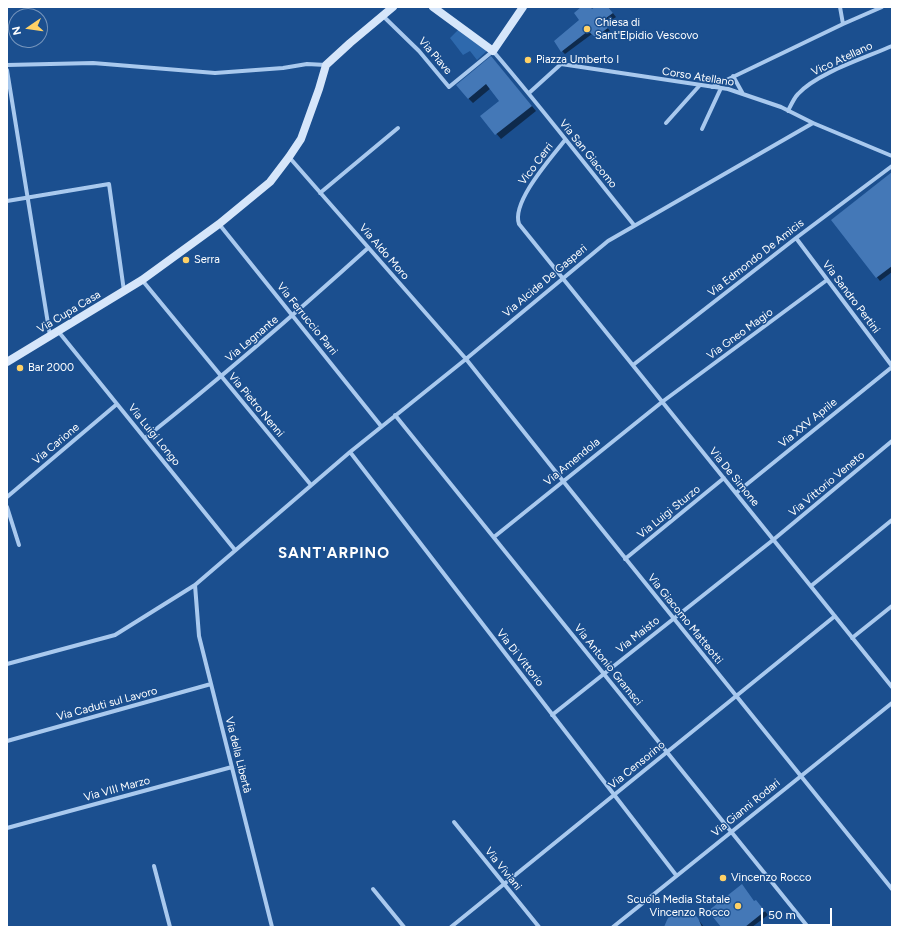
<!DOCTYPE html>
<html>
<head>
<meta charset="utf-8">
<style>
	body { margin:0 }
	#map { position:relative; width:899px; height:934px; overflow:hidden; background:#1b4f8f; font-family:Figtree,sans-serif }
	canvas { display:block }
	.frame { position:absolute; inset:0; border:8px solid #fff; pointer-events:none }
	.north { position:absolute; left:8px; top:8px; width:40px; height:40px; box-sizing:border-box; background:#1b4f8f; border:1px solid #7695bc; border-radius:50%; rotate:257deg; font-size:11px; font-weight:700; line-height:16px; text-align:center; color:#fff }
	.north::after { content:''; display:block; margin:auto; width:14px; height:18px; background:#ffd166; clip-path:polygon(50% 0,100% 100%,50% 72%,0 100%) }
	.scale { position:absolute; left:761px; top:908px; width:71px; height:18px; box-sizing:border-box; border:2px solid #fff; border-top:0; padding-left:5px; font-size:12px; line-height:14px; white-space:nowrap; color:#fff; -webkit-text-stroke:3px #1b4f8f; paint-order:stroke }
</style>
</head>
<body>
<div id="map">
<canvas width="899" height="934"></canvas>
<div class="frame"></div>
<div class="north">N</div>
<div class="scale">50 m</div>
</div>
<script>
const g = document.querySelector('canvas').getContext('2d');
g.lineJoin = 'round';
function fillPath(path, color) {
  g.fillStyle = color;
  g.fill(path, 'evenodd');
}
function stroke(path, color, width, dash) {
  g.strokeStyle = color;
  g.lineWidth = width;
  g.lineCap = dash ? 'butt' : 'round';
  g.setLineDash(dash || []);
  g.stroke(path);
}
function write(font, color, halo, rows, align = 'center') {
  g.font = font + ' Figtree,sans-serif';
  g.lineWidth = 3;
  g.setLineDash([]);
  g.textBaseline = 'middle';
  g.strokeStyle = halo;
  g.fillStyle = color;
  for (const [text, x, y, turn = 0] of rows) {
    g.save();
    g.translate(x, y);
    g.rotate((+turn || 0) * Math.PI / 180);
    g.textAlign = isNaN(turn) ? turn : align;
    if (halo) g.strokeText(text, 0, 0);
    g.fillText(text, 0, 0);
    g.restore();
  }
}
fillPath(new Path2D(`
	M460 28 489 49 477 60 470 51 463 55 450 38Z`), '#2e69ad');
fillPath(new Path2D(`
	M583 7H591L593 10 596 7H608L616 17 605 25 610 31 599 40 592 34 565 54 562 51 581 21Z
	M491 57 536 111 501 139 481 116 501 101 491 88 473 103 468 98Z
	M892 173V272L880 281 832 220Z
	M755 902 759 904 768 915 752 927H723Z
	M697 918 704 927H666Z`), '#0007');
fillPath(new Path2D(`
	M581 7H591L592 9 595 7H608L613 13 602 21 608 28 595 37 588 31 561 52 554 41 579 20 574 13Z
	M491 56 532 106 495 135 480 116 499 101 486 84 468 99 456 85Z
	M892 172V266L876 278 831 220Z
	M742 884 754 901 756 900 765 911 745 927H721L708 911Z
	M682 911 693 913 698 918 702 927H664L667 920 670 915Z`), '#4478b7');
stroke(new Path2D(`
	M840 7 843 24
	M383 16 419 51 449 87 493 51C542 108 587 167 634 225
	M7 65 93 63 215 73 283 68 307 64 326 65
	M7 70 50 336
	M733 76 743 94
	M712 87 843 24 882 7
	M529 93 561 64 728 89 781 107 813 123 892 156
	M788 111C791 105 794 98 798 94 817 73 865 58 892 46
	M666 123 700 85
	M702 129 721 88
	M565 140C552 157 511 202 519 224L892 687
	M289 157 466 359 563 481 892 889
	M320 193 398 128
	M7 201 109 184 124 291
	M219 224 381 426
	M796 238 892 366
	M142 280 311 485
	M58 331 235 550
	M633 365 796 238 892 166
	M395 415 808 927
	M145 438C222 377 295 314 368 248
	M350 452 676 875
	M736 493 892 367
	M7 497 117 404
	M7 507 19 545
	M494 537 662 402 827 280
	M625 559 724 478
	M195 585 199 636 272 927
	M811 586 892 520
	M852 638 892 606
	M7 664 115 635 195 585 350 452 466 359 608 241 813 123
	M552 715 773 540 892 441
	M7 741 211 684
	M454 822 539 927
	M7 828 232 767
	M154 866 170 927
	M373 889 404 927
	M451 927 835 616
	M613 927 892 703`), '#a9c9ee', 4);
stroke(new Path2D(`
	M433 7 493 51 523 7
	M7 362 142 280 219 224 270 182 289 157 301 139 319 89 326 65 350 43 393 7`), '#d6e6fa', 8);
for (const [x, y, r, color] of [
	[587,29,4,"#ffd166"],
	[528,60,4,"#ffd166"],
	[186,260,4,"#ffd166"],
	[20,368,4,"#ffd166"],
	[723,878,4,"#ffd166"],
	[738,906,4,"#ffd166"]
]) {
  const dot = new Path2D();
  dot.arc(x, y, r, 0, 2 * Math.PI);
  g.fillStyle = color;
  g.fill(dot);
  stroke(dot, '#1b4f8f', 1.5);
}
write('11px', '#fff', '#1b4f8f', [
	["Chiesa di",595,23],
	["Sant'Elpidio Vescovo",595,36],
	["Piazza Umberto I",536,60],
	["Serra",194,260],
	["Bar 2000",28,368],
	["Vincenzo Rocco",731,878],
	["Scuola Media Statale",730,900,"right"],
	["Vincenzo Rocco",730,913,"right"]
], 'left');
write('11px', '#fff', '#1b4f8f', [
	["Via Piave",435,56,49],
	["Vico Atellano",842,59,-25],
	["Corso Atellano",698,77,9],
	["Via San Giacomo",588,154,51],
	["Vico Cerri",536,164,-53],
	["Via Aldo Moro",384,252,49],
	["Via Edmondo De Amicis",756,258,-38],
	["Via Alcide De Gasperi",545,281,-40],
	["Via Sandro Pertini",851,297,53],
	["Via Cupa Casa",69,312,-31],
	["Via Ferruccio Parri",307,319,51],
	["Via Gneo Magio",740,334,-36],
	["Via Legnante",252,339,-40],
	["Via Pietro Nenni",256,405,50],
	["Via XXV Aprile",808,423,-39],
	["Via Luigi Longo",154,435,51],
	["Via Carione",56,444,-40],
	["Via Amendola",572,462,-39],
	["Via De Simone",734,477,51],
	["Via Vittorio Veneto",827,484,-40],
	["Via Luigi Sturzo",669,512,-39],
	["Via Giacomo Matteotti",685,619,51],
	["Via Maisto",638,635,-38],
	["Via Di Vittorio",520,658,52],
	["Via Antonio Gramsci",608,665,51],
	["Via Caduti sul Lavoro",107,704,-15],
	["Via della Libertà",238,755,76],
	["Via Censorino",637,765,-39],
	["Via VIII Marzo",117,789,-15],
	["Via Gianni Rodari",746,808,-39],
	["Via Viviani",503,869,51]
]);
g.letterSpacing = '1px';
write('bold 15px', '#fff', '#1b4f8f', [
	["SANT'ARPINO",334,554]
]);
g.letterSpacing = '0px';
</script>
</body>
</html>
